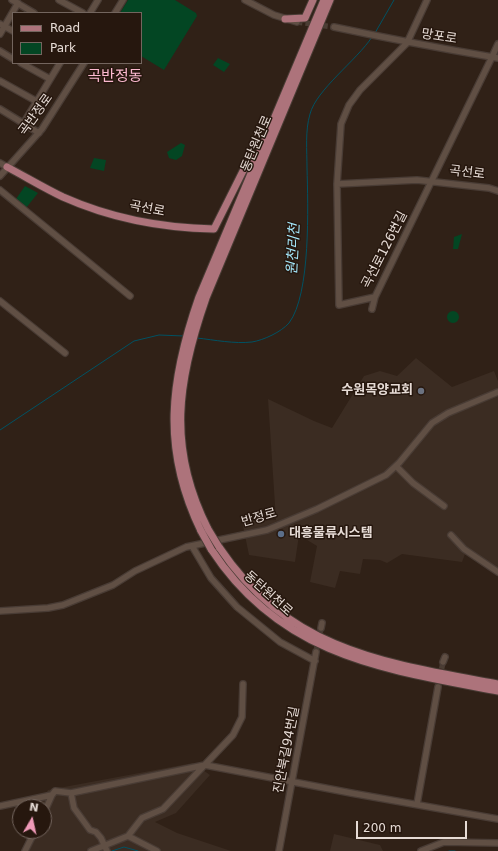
<!DOCTYPE html>
<html>
<head>
<meta charset="utf-8">
<style>
	body { margin:0 }
	#map { position:relative; width:498px; height:851px; overflow:hidden; background:#302117; font-family:"DejaVu Sans",sans-serif }
	canvas { display:block }
	.legend { position:absolute; left:12px; top:12px; width:130px; height:52px; box-sizing:border-box; background:#26170e; border:1px solid #73655e; margin:0; padding:5px 7px; list-style:none; font-size:12px; color:#e6dbd5 }
	.legend li { display:flex; align-items:center; gap:8px; height:20px }
	.legend b { width:20px; border:1px solid #73655e }
	.north { position:absolute; left:12px; top:799px; width:40px; height:40px; box-sizing:border-box; background:#26170e; border:1px solid #73655e; border-radius:50%; rotate:9deg; font-size:11px; font-weight:700; line-height:16px; text-align:center; color:#e6dbd5 }
	.north::after { content:''; display:block; margin:auto; width:14px; height:18px; background:#ef9ab8; clip-path:polygon(50% 0,100% 100%,50% 72%,0 100%) }
	.scale { position:absolute; left:356px; top:821px; width:111px; height:18px; box-sizing:border-box; border:2px solid #e6dbd5; border-top:0; padding-left:5px; font-size:12px; line-height:14px; white-space:nowrap; color:#e6dbd5; -webkit-text-stroke:3px #26170e; paint-order:stroke }
</style>
</head>
<body>
<div id="map">
<canvas width="498" height="851"></canvas>
<ul class="legend">
<li><b style="height:5px;background:#ad737b"></b>Road</li>
<li><b style="height:11px;background:#034623"></b>Park</li>
</ul>
<div class="north">N</div>
<div class="scale">200 m</div>
</div>
<script>
const g = document.querySelector('canvas').getContext('2d');
g.lineJoin = 'round';
function fillPath(path, color) {
  g.fillStyle = color;
  g.fill(path, 'evenodd');
}
function stroke(path, color, width, dash) {
  g.strokeStyle = color;
  g.lineWidth = width;
  g.lineCap = dash ? 'butt' : 'round';
  g.setLineDash(dash || []);
  g.stroke(path);
}
function write(font, color, halo, rows, align = 'center') {
  g.font = font + ' "DejaVu Sans","Noto Sans KR",sans-serif';
  g.lineWidth = 3;
  g.setLineDash([]);
  g.textBaseline = 'middle';
  g.strokeStyle = halo;
  g.fillStyle = color;
  for (const [text, x, y, turn = 0] of rows) {
    g.save();
    g.translate(x, y);
    g.rotate((+turn || 0) * Math.PI / 180);
    g.textAlign = isNaN(turn) ? turn : align;
    if (halo) g.strokeText(text, 0, 0);
    g.fillText(text, 0, 0);
    g.restore();
  }
}
fillPath(new Path2D(`
	M416 358 452 387 494 371 498 381V571L465 554 462 562 402 554 387 563 380 560 363 559 360 574 340 571 335 588 310 582 317 546 299 535 295 562 249 555 242 521 276 520 268 399 314 421 332 428 364 376 380 371 397 376Z
	M193 763 210 775 176 813 155 822 177 833 231 851H21L30 831H44V807H40L48 790Z
	M334 834 380 845 383 851H330Z`), '#3b2c22');
fillPath(new Path2D(`
	M128 0H175L196 13 197 16 164 70 141 56V13H120Z
	M218 58 230 64 224 72 213 65Z
	M181 143 185 145 182 156 176 160 169 158 167 152Z
	M94 158 106 160 104 171 90 168Z
	M25 186 38 193 26 208 16 199Z
	M462 234 458 249H453L454 237Z
	M447 317a6 6 0 1 1 12 0a6 6 0 1 1-12 0Z`), '#034623');
stroke(new Path2D(`
	M375 33 394 0
	M197 338C215 340 234 344 252 342 264 340 281 332 289 323 311 294 308 205 307 168 307 150 305 131 310 114 316 90 357 60 372 37
	M0 430 134 341 159 335 184 336
	M112 851 124 847 138 851
	M449 851H455`), '#005263', 1);
stroke(new Path2D(`
	M297 22 334 27
	M316 652 321 628
	M440 677 443 662`), '#4b3d34', 5.5, [5.5, 3]);
const minor = new Path2D(`
	M12 0 34 13
	M59 0 83 13
	M245 0 274 15 297 22
	M90 13 98 0
	M115 13 123 0
	M0 24 13 31
	M334 27C386 38 439 48 492 57L375 297 339 305 337 184 341 124 349 105 360 90 407 43 427 0
	M0 34 18 3
	M498 44 492 57 498 58
	M0 51 13 59
	M21 63 50 79
	M0 81 36 101
	M0 109 39 133
	M23 124 60 63
	M0 163 7 167
	M0 176 42 129 84 63
	M337 184 417 180 489 188 498 191
	M0 190 130 296
	M0 301 65 353
	M372 309 375 297
	M396 466 413 483 444 506
	M451 535 464 549 498 572
	M192 546 211 578 237 607 280 642 315 661
	M0 611 48 608 63 605 113 585 135 571 186 547 267 530 317 509 386 475 399 463 432 423 448 413 498 392
	M321 628 322 623
	M443 662 445 657
	M71 793 74 808 90 830 96 832 101 838 107 851
	M417 804 438 687
	M0 806 52 795 55 791 71 793 205 765 351 793 498 819
	M44 813 52 795
	M128 836 142 818 163 809 233 735 242 717 243 684
	M25 851 35 831
	M91 851 128 836 157 851
	M279 851 316 652
	M421 851 444 842 498 843`);
const major = new Path2D(`
	M285 19 305 18 313 0
	M7 167C26 177 44 188 63 197 110 218 163 228 214 229L245 167 255 158
	M208 529C167 448 177 381 206 298L330 0
	M201 531C161 449 170 380 199 297L324 0
	M219 547C289 651 384 663 498 684
	M211 549C281 656 382 669 498 691`);
stroke(minor, '#493c35', 8);
stroke(major, '#493c35', 9);
stroke(minor, '#604f44', 5.5);
stroke(major, '#ad737b', 7);
const majorBridge = new Path2D(`
	M208 529 219 547
	M201 531 211 549`);
stroke(majorBridge, '#493c35', 9, []);
stroke(majorBridge, '#ad737b', 7);
for (const [x, y, r, color] of [
	[421,391,4,"#6b7280"],
	[281,534,4,"#5c6f8a"]
]) {
  const dot = new Path2D();
  dot.arc(x, y, r, 0, 2 * Math.PI);
  g.fillStyle = color;
  g.fill(dot);
  stroke(dot, '#26170e', 1.5);
}
write('13px', '#e6dbd5', '#26170e', [
	["망포로",439,37,9],
	["곡반정로",36,115,-54],
	["동탄원천로",257,144,-67],
	["곡선로",467,173,7],
	["곡선로",147,209,11],
	["곡선로126번길",385,250,-63],
	["반정로",259,518,-16],
	["동탄원천로",268,594,42],
	["진안북길94번길",287,750,-79]
]);
write('bold 13px', '#e6dbd5', '#26170e', [
	["수원목양교회",413,391],
	["대흥물류시스템",289,534,"left"]
], 'right');
write('italic 14px', '#a7ebff', '#26170e', [
	["원천리천",294,249,-87]
]);
write('15px', '#fbb9cf', '#26170e', [
	["곡반정동",115,77]
]);
</script>
</body>
</html>
